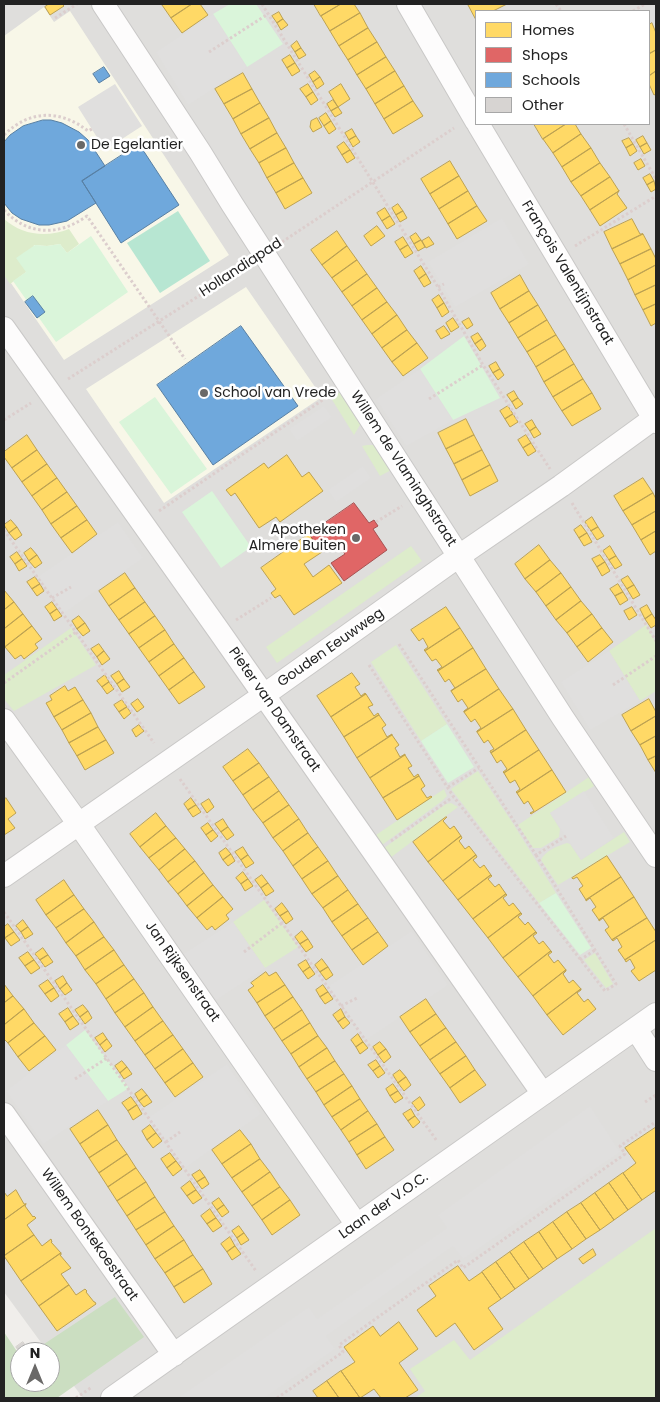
<!DOCTYPE html>
<html>
<head>
<meta charset="utf-8">
<style>
	body { margin:0 }
	#map { position:relative; width:660px; height:1402px; overflow:hidden; background:#f0eeeb; font-family:Poppins,sans-serif }
	canvas { display:block }
	.frame { position:absolute; inset:0; border:5px solid #222; pointer-events:none }
	.legend { position:absolute; left:475px; top:10px; width:175px; height:115px; box-sizing:border-box; background:#fff; border:1px solid #a7a7a7; margin:0; padding:6px 9px; list-style:none; font-size:15px; color:#222 }
	.legend li { display:flex; align-items:center; gap:10px; height:25px }
	.legend b { width:25px; border:1px solid #a7a7a7 }
	.north { position:absolute; left:10px; top:1342px; width:50px; height:50px; box-sizing:border-box; background:#fff; border:1px solid #a7a7a7; border-radius:50%; rotate:0deg; font-size:14px; font-weight:700; line-height:20px; text-align:center; color:#222 }
	.north::after { content:''; display:block; margin:auto; width:18px; height:22px; background:#6a6968; clip-path:polygon(50% 0,100% 100%,50% 72%,0 100%) }
</style>
</head>
<body>
<div id="map">
<canvas width="660" height="1402"></canvas>
<div class="frame"></div>
<ul class="legend">
<li><b style="height:14px;background:#ffd966"></b>Homes</li>
<li><b style="height:14px;background:#e06666"></b>Shops</li>
<li><b style="height:14px;background:#6fa8dc"></b>Schools</li>
<li><b style="height:14px;background:#d7d4d2"></b>Other</li>
</ul>
<div class="north">N</div>
</div>
<script>
const g = document.querySelector('canvas').getContext('2d');
g.lineJoin = 'round';
function fillPath(path, color) {
  g.fillStyle = color;
  g.fill(path, 'evenodd');
}
function stroke(path, color, width, dash) {
  g.strokeStyle = color;
  g.lineWidth = width;
  g.lineCap = dash ? 'butt' : 'round';
  g.setLineDash(dash || []);
  g.stroke(path);
}
function write(font, color, halo, rows, align = 'center') {
  g.font = font + ' Poppins,sans-serif';
  g.lineWidth = 5;
  g.setLineDash([]);
  g.textBaseline = 'middle';
  g.strokeStyle = halo;
  g.fillStyle = color;
  for (const [text, x, y, turn = 0] of rows) {
    g.save();
    g.translate(x, y);
    g.rotate((+turn || 0) * Math.PI / 180);
    g.textAlign = isNaN(turn) ? turn : align;
    if (halo) g.strokeText(text, 0, 0);
    g.fillText(text, 0, 0);
    g.restore();
  }
}
fillPath(new Path2D(`
	M4 4H656V1252L429 1398H83L50 1354V1352H48L4 1292ZM476 11H649V124H476Z`), '#dfdedc');
fillPath(new Path2D(`
	M44 7 54 22 70 11 229 255 64 360 4 273V36Z
	M246 287 322 397 164 503 86 389Z`), '#f8f7e8');
fillPath(new Path2D(`
	M4 219C22 235 46 238 69 229L79 244 67 253 60 244 47 246 34 245 26 272 10 284 4 275Z
	M344 389 360 419V425L354 435 331 398Z
	M367 445H376L395 468 380 476 362 446Z
	M411 546 422 561 277 663 266 647Z
	M646 625 656 643V691L640 701 609 651Z
	M71 628 96 665 14 711 4 699V675Z
	M396 645 447 724 421 741 371 662Z
	M478 771 514 825 556 893 539 903 451 789Z
	M589 777 594 786 550 813 560 829 559 837 541 848H533L518 825Z
	M444 789 447 796 442 801 382 845 376 835Z
	M451 803 458 807 390 858 384 848 446 804Z
	M624 832 630 842 558 885 541 860C545 851 557 846 567 843L570 844 581 860Z
	M264 900 298 947 265 968 233 922Z
	M595 953 613 984 606 988 584 960Z
	M656 1228V1398H415L425 1391 410 1369 454 1340 470 1360Z`), '#ddeccb');
fillPath(new Path2D(`
	M115 1297 144 1337 57 1398H4V1332L20 1356V1382H50V1352H32Z`), '#cbdec1');
fillPath(new Path2D(`
	M230 4H256L283 44 247 67 213 14Z
	M91 236 128 292 56 342 13 281 26 272 16 258 35 245 47 246 60 244 67 253Z
	M464 336 500 398 453 420 420 369Z
	M155 397 207 469 171 494 119 422Z
	M212 491 251 547 221 568 182 512Z
	M447 724 474 767 448 783 421 741Z
	M556 893 591 948 580 955 539 903Z
	M85 1030 129 1088 108 1101 66 1045Z`), '#daf5da');
fillPath(new Path2D(`
	M178 211 210 261 160 293 127 243Z`), '#b7e6d2');
fillPath(new Path2D(`
	M213 14 247 67 188 105 156 52Z
	M115 84 142 126 105 150 78 107Z
	M502 218 529 264 455 307 428 262Z
	M420 369 453 420 406 446 376 399Z
	M324 406 332 417 297 441 289 429Z
	M363 466 371 478 336 502 328 490Z
	M118 522 143 558 64 613 39 576Z
	M609 651 640 701 590 730 561 682Z
	M584 791 614 838 581 860 550 813Z
	M233 922 265 968 216 1000 182 955Z
	M412 931 448 985 366 1040 329 986Z
	M66 1045 108 1101 43 1144 6 1091Z
	M227 1064 261 1114 185 1168 148 1118Z
	M590 1106 620 1152 463 1259 453 1246 326 1336 335 1349 264 1398H178L309 1307 317 1319 447 1228 438 1215Z`), '#e0dfde');
const homes = new Path2D(`
	M49 4H62L64 6 50 15 45 7Z
	M163 4H192L171 18 162 5Z
	M192 4H200L208 15 182 33 171 18Z
	M314 4H341L321 16Z
	M341 4H354L360 13 330 31 321 16Z
	M470 4H507L493 11H476V20L468 5Z
	M279 12 283 19 277 23 272 16Z
	M360 13 368 28 339 46 330 31Z
	M283 19 288 25 281 30 277 23Z
	M652 23 656 33V50L649 54V25Z
	M368 28 377 42 348 60 339 46Z
	M297 41 301 48 295 52 291 46Z
	M377 42 386 57 357 75 348 60Z
	M301 48 306 55 299 59 295 52Z
	M656 50V71L649 76V54Z
	M290 55 295 63 287 68 282 60Z
	M386 57 395 71 366 89 357 75Z
	M295 63 300 71 292 76 287 68Z
	M315 71 320 77 313 82 309 75Z
	M395 71 404 86 375 104 366 89Z
	M656 71V94L654 95 649 84V76Z
	M243 73 252 89 224 104 215 89Z
	M320 77 324 84 317 89 313 82Z
	M308 84 313 92 306 97 300 89Z
	M341 84 350 99 338 107 329 92Z
	M404 86 413 101 384 119 375 104Z
	M252 89 260 103 233 119 224 104Z
	M313 92 318 100 311 105 306 97Z
	M333 100 338 107 331 111 327 104Z
	M413 101 423 116 393 134 384 119Z
	M260 103 269 118 241 134 233 119Z
	M338 107 342 113 335 117 331 111Z
	M326 113 331 121 324 126 319 118Z
	M269 118 277 133 250 149 241 134Z
	M317 118 322 127 313 132 310 127 311 121Z
	M331 121 336 129 329 134 324 126Z
	M534 124H566L543 139Z
	M566 124H575L581 134 553 153 543 139Z
	M352 129 356 136 349 140 345 133Z
	M277 133 286 148 259 163 250 149Z
	M581 134 591 148 562 167 553 153Z
	M356 136 360 142 353 147 349 140Z
	M643 136 647 143 640 147 636 140Z
	M629 138 633 144 626 148 622 141Z
	M344 142 350 150 342 155 337 147Z
	M647 143 651 150 644 154 640 147Z
	M633 144 637 151 630 156 626 148Z
	M286 148 294 163 267 178 259 163Z
	M591 148 600 163 571 182 562 167Z
	M350 150 355 158 347 163 342 155Z
	M641 159 645 166 638 170 634 163Z
	M450 161 459 176 430 194 421 179Z
	M294 163 303 178 276 193 267 178Z
	M600 163 610 177 581 196 571 182Z
	M650 174 654 181 647 185 643 178Z
	M459 176 468 191 439 209 430 194Z
	M610 177 619 191 590 210 581 196Z
	M303 178 312 193 285 209 276 193Z
	M654 181 656 189 651 192 647 185Z
	M468 191 477 206 448 224 439 209Z
	M619 191 617 194 627 208 600 226 590 210Z
	M398 204 403 211 396 215 392 208Z
	M477 206 487 221 457 239 448 224Z
	M385 208 390 216 382 221 377 213Z
	M403 211 407 218 400 222 396 215Z
	M390 216 395 224 387 229 382 221Z
	M632 219 640 234H643L612 249 604 232Z
	M377 226 385 236 371 246 364 236Z
	M337 231 347 246 322 265 311 250Z
	M416 233 421 240 414 244 410 237Z
	M643 234 651 249 620 264 612 249Z
	M403 237 408 245 400 250 395 242Z
	M429 237 434 244 426 248 422 241Z
	M421 240 425 247 418 251 414 244Z
	M408 245 413 253 405 258 400 250Z
	M347 246 357 260 332 278 322 265Z
	M651 249 656 259V265L628 280 620 264Z
	M357 260 367 274 342 292 332 278Z
	M656 265V285L635 295 628 280Z
	M421 266 426 274 419 279 414 271Z
	M367 274 377 288 352 306 342 292Z
	M426 274 431 283 424 287 419 279Z
	M520 275 529 291 500 309 491 293Z
	M656 285V304L643 310 635 295Z
	M377 288 387 302 362 320 352 306Z
	M529 291 538 305 509 323 500 309Z
	M439 295 444 303 437 308 432 300Z
	M387 302 397 315 372 334 362 320Z
	M444 303 449 312 442 317 437 308Z
	M656 304V323L651 326 643 310Z
	M538 305 547 320 518 338 509 323Z
	M397 315 407 330 382 348 372 334Z
	M453 318 459 327 451 332 446 323Z
	M469 318 473 325 467 329 462 322Z
	M547 320 556 335 527 352 518 338Z
	M444 326 450 334 441 339 436 331Z
	M407 330 417 343 392 362 382 348Z
	M478 333 482 339 475 344 471 337Z
	M556 335 565 349 536 367 527 352Z
	M482 339 486 346 480 351 475 344Z
	M417 343 428 358 403 376 392 362Z
	M565 349 574 364 544 382 536 367Z
	M496 362 500 369 493 373 489 366Z
	M574 364 583 379 553 397 544 382Z
	M500 369 504 375 498 380 493 373Z
	M583 379 592 393 562 411 553 397Z
	M514 391 518 398 512 402 507 395Z
	M592 393 601 409 572 426 562 411Z
	M518 398 523 404 516 409 512 402Z
	M508 406 513 414 505 419 500 411Z
	M513 414 518 422 510 427 505 419Z
	M466 419 474 435 446 449 438 433Z
	M532 420 536 427 530 431 525 424Z
	M536 427 541 434 534 438 530 431Z
	M27 435 37 450 12 468 4 457V452Z
	M474 435 482 450 454 464 446 449Z
	M526 435 531 443 523 448 518 440Z
	M531 443 536 451 528 456 523 448Z
	M37 450 47 464 22 482 12 468Z
	M482 450 490 465 462 480 454 464Z
	M287 455 302 477 309 472 323 491 280 522 276 517 259 528 235 493 231 496 226 490 264 463 268 468Z
	M47 464 57 478 32 496 22 482Z
	M490 465 498 481 470 496 462 480Z
	M57 478 67 492 42 510 32 496Z
	M643 478 653 493 623 511 614 496Z
	M67 492 77 506 51 524 42 510Z
	M653 493 656 499V511L632 525 623 511Z
	M77 506 87 520 61 538 51 524Z
	M656 511V531L641 540 632 525Z
	M592 517 598 527 591 531 585 522Z
	M11 520 17 527 9 533 4 525Z
	M87 520 97 534 72 553 61 538Z
	M581 525 587 533 579 538 574 530Z
	M17 527 22 535 15 540 9 533Z
	M598 527 604 536 597 540 591 531Z
	M656 531V551L650 555 641 540Z
	M587 533 592 542 584 546 579 538Z
	M309 534 322 552 304 564 313 577 329 565 342 583 294 615 280 595 275 598 271 593 276 589 261 568Z
	M539 545 550 560 525 579 515 564Z
	M610 546 616 556 609 560 603 551Z
	M31 548 37 555 29 561 24 553Z
	M17 552 22 559 15 564 10 557Z
	M37 555 42 563 35 568 29 561Z
	M600 555 605 562 597 567 592 559Z
	M616 556 622 565 615 569 609 560Z
	M22 559 27 566 19 571 15 564Z
	M550 560 561 573 536 592 525 579Z
	M605 562 610 571 602 576 597 567Z
	M125 573 135 588 109 606 99 591Z
	M561 573 571 587 546 606 536 592Z
	M628 576 634 585 627 589 621 580Z
	M35 577 40 584 32 589 27 582Z
	M40 584 44 591 37 596 32 589Z
	M618 584 623 592 615 596 610 589Z
	M634 585 640 595 633 599 627 589Z
	M571 587 581 601 556 620 546 606Z
	M135 588 145 602 119 620 109 606Z
	M4 590 14 602 4 610Z
	M623 592 628 600 620 605 615 596Z
	M581 601 592 614 567 633 556 620Z
	M14 602 23 614 4 629V610Z
	M52 602 57 609 50 614 45 607Z
	M145 602 155 616 129 634 119 620Z
	M647 605 652 614 645 619 640 609Z
	M446 607 460 628 425 651 424 650 428 647 423 638 419 641 411 630Z
	M632 607 637 615 629 620 624 611Z
	M57 609 62 616 54 621 50 614Z
	M23 614 32 626 5 647 4 644V629Z
	M592 614 602 628 577 647 567 633Z
	M652 614 656 620V625L651 628 645 619Z
	M79 616 85 623 77 629 72 621Z
	M155 616 165 630 139 648 129 634Z
	M85 623 90 631 83 636 77 629Z
	M32 626 42 639 35 644 38 648 24 659 21 655 15 659 5 647Z
	M460 628 473 648 438 671 437 670 442 667 436 659 432 661 425 651Z
	M602 628 613 642 588 662 577 647Z
	M165 630 174 644 149 662 139 648Z
	M99 644 104 651 97 657 91 649Z
	M174 644 184 658 159 676 149 662Z
	M473 648 486 669 451 691 455 688 449 679 445 682 438 671Z
	M104 651 110 659 102 665 97 657Z
	M184 658 194 672 169 690 159 676Z
	M486 669 499 689 464 712V711L468 708 462 699 458 702 451 691Z
	M119 671 124 679 117 684 111 676Z
	M194 672 205 687 179 704 169 690Z
	M352 673 360 684 355 687 361 696 365 693 366 694 331 717 317 696Z
	M105 675 109 682 102 687 97 681Z
	M124 679 130 687 122 692 117 684Z
	M109 682 114 689 107 694 102 687Z
	M65 686 68 691 75 687 83 700 54 717 46 703 52 700 50 696Z
	M499 689 513 709 477 732V731L481 728 475 719 471 722 464 712Z
	M366 694 373 705 368 707 374 716 378 713 379 715 344 737 331 717Z
	M138 699 144 707 137 712 131 704Z
	M649 699 656 712V716L631 731 622 715Z
	M83 700 91 713 62 730 54 717Z
	M122 700 127 707 119 712 114 705Z
	M127 707 131 713 124 719 119 712Z
	M513 709 526 730 491 753 490 751 494 749 488 740 484 743 477 732Z
	M91 713 98 727 69 743 62 730Z
	M379 715 386 725 382 728 387 737 392 734V735L357 758 344 737Z
	M656 716V736L640 745 631 731Z
	M139 725 144 731 136 737 132 730Z
	M98 727 106 740 77 756 69 743Z
	M526 730 539 750 504 773 503 772 507 769 501 760 497 763 491 753Z
	M392 735 399 745 395 748 400 757 405 754V755L370 778 357 758Z
	M656 736V756L648 760 640 745Z
	M106 740 114 753 85 770 77 756Z
	M248 749 259 763 233 781 223 767Z
	M539 750 552 770 517 793 516 792 520 789 515 780 510 783 504 773Z
	M405 755 412 766 408 768 414 777 418 774 419 776 383 798 370 778Z
	M656 756V773L648 760Z
	M259 763 269 777 243 795 233 781Z
	M552 770 566 792 531 814 530 813 534 811 528 801 524 804 517 793Z
	M419 776 425 786 421 789 427 798 431 796 432 797 397 820 383 798Z
	M269 777 279 791 253 810 243 795Z
	M279 791 289 805 263 823 253 810Z
	M6 798 16 813 8 819 15 828 4 835V800Z
	M191 798 196 805 188 810 184 804Z
	M209 799 214 807 207 813 201 804Z
	M196 805 201 812 193 817 188 810Z
	M289 805 299 819 273 838 263 823Z
	M156 813 166 826 140 847 130 834Z
	M446 817H447L443 821 450 829 454 826 461 836 428 862 413 842Z
	M223 819 228 827 221 832 215 824Z
	M299 819 308 833 283 851 273 838Z
	M208 823 213 830 206 835 201 828Z
	M166 826 176 838 149 858 140 847Z
	M228 827 234 835 227 840 221 832Z
	M213 830 218 836 211 842 206 835Z
	M308 833 318 847 293 866 283 851Z
	M461 836 462 838 459 841 465 849 469 846 476 855 443 881 428 862Z
	M176 838 185 849 159 870 149 858Z
	M243 847 248 855 241 860 235 852Z
	M318 847 328 861 302 879 293 866Z
	M226 848 231 854 223 860 219 853Z
	M185 849 195 861 168 882 159 870Z
	M231 854 235 861 228 866 223 860Z
	M248 855 254 863 246 868 241 860Z
	M476 855 477 857 473 860 480 868 484 865 491 875 458 900 443 881Z
	M607 856 621 877 586 900 579 889 583 886 577 877 573 879 572 878Z
	M195 861 204 873 178 894 168 882Z
	M328 861 338 876 312 894 302 879Z
	M243 872 248 879 241 884 236 878Z
	M204 873 213 885 187 906 178 894Z
	M262 875 268 883 261 888 255 880Z
	M491 875 492 876 488 879 495 887 499 884 506 894 473 919 458 900Z
	M338 876 348 890 323 908 312 894Z
	M621 877 634 897 599 920 592 910 596 907 590 898 586 901V900Z
	M248 879 253 886 245 891 241 884Z
	M64 880 74 895 46 915 36 900Z
	M268 883 274 891 266 896 261 888Z
	M213 885 223 897 197 918 187 906Z
	M348 890 358 904 332 922 323 908Z
	M506 894 507 895 503 898 509 906 513 903 521 913 488 938 473 919Z
	M74 895 84 909 56 928 46 915Z
	M223 897 233 909 226 915 229 919 215 930 212 926 207 930 197 918Z
	M634 897 647 918 612 940 605 930 609 927 603 918 599 921V920Z
	M282 903 288 911 280 916 275 909Z
	M358 904 368 918 342 936 332 922Z
	M84 909 94 922 66 943 56 928Z
	M288 911 293 919 286 924 280 916Z
	M521 913 522 914 518 917 525 925 528 922 536 932 503 958 488 938Z
	M368 918 378 932 352 950 342 936Z
	M647 918 656 932V940L625 960 618 950 622 947 617 938 613 941 612 940Z
	M23 920 28 927 21 932 16 926Z
	M94 922 104 937 76 956 66 943Z
	M8 924 14 932 5 938 4 936V927Z
	M28 927 33 934 25 939 21 932Z
	M302 931 308 939 300 944 295 937Z
	M14 932 20 940 11 946 5 938Z
	M378 932 388 946 363 965 352 950Z
	M536 932 537 933 533 936 539 944 543 941 551 951 518 977 503 958Z
	M104 937 114 950 85 970 76 956Z
	M308 939 313 947 306 952 300 944Z
	M656 940V970L639 981 631 971 635 968 630 959 626 962 625 960Z
	M43 948 48 955 40 960 35 954Z
	M114 950 124 965 96 984 85 970Z
	M551 951 552 952 548 955 554 963 558 960 566 970 533 996 518 977Z
	M28 952 34 960 25 966 19 958Z
	M48 955 53 962 45 967 40 960Z
	M322 959 328 967 320 972 315 965Z
	M34 960 40 968 31 974 25 966Z
	M306 960 310 967 303 972 298 965Z
	M124 965 134 979 106 999 96 984Z
	M310 967 315 974 308 979 303 972Z
	M328 967 333 975 326 980 320 972Z
	M566 970V971L563 974 569 983 573 980 581 989 547 1015 533 996Z
	M266 972 269 976 276 972 285 985 257 1003 248 990 254 986 251 983Z
	M63 976 67 983 60 989 55 981Z
	M134 979 144 993 115 1013 106 999Z
	M48 980 54 988 45 994 39 986Z
	M67 983 72 990 65 995 60 989Z
	M4 984 13 996 4 1003Z
	M285 985 293 997 265 1016 257 1003Z
	M323 985 328 992 320 997 316 990Z
	M54 988 59 996 51 1002 45 994Z
	M581 989V990L577 993 584 1002 588 999 596 1009 563 1035 547 1015Z
	M328 992 333 999 325 1004 320 997Z
	M144 993 153 1007 125 1027 115 1013Z
	M13 996 24 1009 4 1025V1003Z
	M293 997 302 1010 274 1029 265 1016Z
	M426 999 436 1014 410 1032 400 1017Z
	M83 1005 88 1011 80 1017 75 1010Z
	M153 1007 163 1021 135 1041 125 1027Z
	M68 1008 73 1016 65 1022 59 1014Z
	M24 1009 34 1023 8 1043 4 1039V1025Z
	M341 1009 345 1017 338 1022 333 1015Z
	M302 1010 310 1023 282 1041 274 1029Z
	M88 1011 92 1018 85 1024 80 1017Z
	M436 1014 446 1028 420 1046 410 1032Z
	M73 1016 79 1024 70 1030 65 1022Z
	M345 1017 350 1023 343 1029 338 1022Z
	M163 1021 173 1035 145 1055 135 1041Z
	M34 1023 45 1036 18 1057 8 1043Z
	M310 1023 318 1036 291 1054 282 1041Z
	M446 1028 456 1042 430 1060 420 1046Z
	M103 1033 107 1039 100 1045 95 1038Z
	M358 1034 363 1042 356 1047 351 1040Z
	M173 1035 183 1049 155 1069 145 1055Z
	M45 1036 56 1050 29 1071 18 1057Z
	M318 1036 327 1048 299 1067 291 1054Z
	M107 1039 112 1046 105 1052 100 1045Z
	M363 1042 368 1048 360 1054 356 1047Z
	M380 1042 386 1049 378 1055 373 1047Z
	M456 1042 466 1056 440 1074 430 1060Z
	M327 1048 335 1061 307 1079 299 1067Z
	M183 1049 193 1063 165 1083 155 1069Z
	M386 1049 391 1057 384 1063 378 1055Z
	M466 1056 475 1070 450 1088 440 1074Z
	M376 1060 380 1066 373 1071 368 1065Z
	M122 1061 127 1067 120 1073 115 1066Z
	M335 1061 344 1074 316 1092 307 1079Z
	M193 1063 203 1077 175 1097 165 1083Z
	M380 1066 385 1073 378 1078 373 1071Z
	M127 1067 132 1074 124 1079 120 1073Z
	M400 1070 406 1077 398 1083 393 1075Z
	M475 1070 486 1085 460 1103 450 1088Z
	M344 1074 352 1086 324 1105 316 1092Z
	M406 1077 411 1085 404 1091 398 1083Z
	M393 1084 398 1091 390 1096 386 1089Z
	M352 1086 360 1099 332 1117 324 1105Z
	M142 1089 147 1095 139 1101 135 1094Z
	M398 1091 403 1098 395 1103 390 1096Z
	M147 1095 152 1102 144 1107 139 1101Z
	M131 1097 137 1105 128 1111 122 1103Z
	M420 1097 425 1105 418 1111 412 1103Z
	M360 1099 368 1111 341 1130 332 1117Z
	M137 1105 142 1114 133 1120 128 1111Z
	M411 1109 415 1116 408 1121 403 1114Z
	M98 1110 108 1125 80 1144 70 1129Z
	M368 1111 377 1124 349 1142 341 1130Z
	M415 1116 420 1122 413 1128 408 1121Z
	M377 1124 385 1137 357 1155 349 1142Z
	M108 1125 117 1140 89 1158 80 1144Z
	M150 1125 156 1133 147 1140 142 1131Z
	M655 1128 656 1130V1192L655 1191 642 1200 623 1173 636 1163 625 1148Z
	M240 1130 251 1144 222 1164 212 1150Z
	M156 1133 162 1141 153 1148 147 1140Z
	M385 1137 394 1150 366 1169 357 1155Z
	M117 1140 127 1154 99 1173 89 1158Z
	M251 1144 260 1159 232 1178 222 1164Z
	M170 1153 176 1161 167 1168 161 1159Z
	M127 1154 136 1168 108 1187 99 1173Z
	M260 1159 270 1172 242 1192 232 1178Z
	M176 1161 182 1169 173 1176 167 1168Z
	M136 1168 146 1182 117 1201 108 1187Z
	M200 1170 205 1177 197 1182 192 1175Z
	M270 1172 280 1187 252 1206 242 1192Z
	M623 1173 642 1200 628 1210 609 1183Z
	M205 1177 209 1184 202 1189 197 1182Z
	M190 1181 196 1190 187 1196 181 1188Z
	M146 1182 155 1197 127 1216 117 1201Z
	M609 1183 628 1210 614 1220 595 1193Z
	M280 1187 290 1200 262 1220 252 1206Z
	M16 1190 24 1204H26L4 1220V1192L7 1196Z
	M196 1190 202 1198 193 1204 187 1196Z
	M595 1193 614 1220 600 1230 581 1203Z
	M155 1197 165 1212 136 1230 127 1216Z
	M219 1198 224 1205 217 1210 212 1203Z
	M290 1200 300 1215 272 1235 262 1220Z
	M581 1203 600 1230 586 1239 567 1212Z
	M26 1204 25 1206 33 1217 34 1216 36 1218 27 1225 34 1235 4 1256V1220Z
	M224 1205 229 1212 222 1217 217 1210Z
	M210 1209 216 1218 207 1224 201 1216Z
	M165 1212 174 1226 146 1245 136 1230Z
	M567 1212 586 1239 572 1249 553 1222Z
	M216 1218 222 1226 213 1232 207 1224Z
	M553 1222 572 1249 557 1259 539 1232Z
	M174 1226 184 1240 155 1259 146 1245Z
	M239 1226 244 1233 237 1238 232 1231Z
	M539 1232 557 1259 543 1269 524 1242Z
	M244 1233 249 1240 241 1245 237 1238Z
	M34 1235 42 1246 51 1239 52 1242H51L61 1253 21 1281 4 1256Z
	M230 1237 235 1246 227 1252 221 1244Z
	M184 1240 193 1255 165 1273 155 1259Z
	M524 1242 543 1269 529 1279 510 1252Z
	M235 1246 241 1254 232 1260 227 1252Z
	M593 1249 596 1255 583 1264 579 1259Z
	M510 1252 529 1279 515 1289 496 1262Z
	M61 1253V1255H60L71 1268 61 1274 69 1285 39 1306 21 1281Z
	M193 1255 203 1269 174 1287 165 1273Z
	M496 1262 515 1289 501 1299 482 1272Z
	M458 1266 469 1281 482 1272 501 1299 488 1308 503 1329 474 1350 455 1323 436 1337 417 1310 436 1296 429 1286Z
	M203 1269 212 1284 184 1303 174 1287Z
	M69 1285 76 1295 85 1289 87 1291 86 1292 94 1302H95L96 1304 57 1331 39 1306Z
	M399 1322 418 1349 399 1363 418 1390 405 1398H381L374 1389 360 1398 341 1371 355 1362 344 1347 373 1326 380 1336Z
	M341 1371 360 1398H339L327 1381Z
	M327 1381 339 1398H318L313 1391Z`);
fillPath(homes, '#ffd966');
stroke(homes, '#bda252', 1);
const shops = new Path2D(`
	M354 503 369 523 374 520 378 526 373 529 387 550 344 581 331 563 345 554 336 542 322 552 309 534Z`);
fillPath(shops, '#e06666');
stroke(shops, '#a75252', 1);
const schools = new Path2D(`
	M104 67 110 76 99 83 93 74Z
	M43 120H51L62 123 79 132 88 140 105 166 82 181 96 203 67 221 49 225H39L21 219 12 213 4 203V142L10 135 23 126Z
	M139 144 179 205 121 243 82 181Z
	M33 296 45 312 37 318 25 302Z
	M241 326 298 406 213 465 157 385Z`);
fillPath(schools, '#6fa8dc');
stroke(schools, '#5880a4', 1);
const building = new Path2D(`
	M23 1342 29 1351 20 1353 16 1347Z`);
fillPath(building, '#d7d4d2');
stroke(building, '#d3d0cc', 1);
const minor = new Path2D(`
	M103 4 200 152 232 204 563 718 656 856
	M408 4 476 121
	M478 124 656 422
	M4 328 219 631 543 1094
	M4 720 78 823 357 1225
	M4 876 264 695 459 556 561 486 656 417
	M636 1029 656 1060
	M4 1114 174 1355
	M112 1398 656 1014`);
stroke(minor, '#c9c8c7', 24);
stroke(new Path2D(`
	M262 4 438 287 483 365 550 469
	M556 4 561 11
	M633 11 645 4
	M55 18 77 4
	M209 52 268 14
	M624 124 656 179
	M4 135C29 110 60 109 88 131L92 129
	M4 210C28 236 59 236 87 216L185 359
	M282 242 454 128
	M575 246 656 196
	M438 287 444 284
	M68 379 246 266
	M429 399 483 365
	M4 420 31 403
	M572 503 656 641
	M159 511 330 395
	M376 522 402 506
	M4 530 154 743
	M52 598 71 587
	M236 620 271 598
	M399 644 536 855 566 836
	M369 665 453 796 605 991 616 984 536 855
	M4 683 76 632
	M613 685 656 656
	M180 779 437 1141
	M448 787 479 768
	M391 841 453 797
	M4 912 256 1271
	M244 952 282 923
	M580 960 595 950
	M341 1006 357 998
	M75 1079 107 1058
	M645 1102 656 1095
	M166 1142 180 1132
	M76 1398 92 1387
	M277 1398 343 1352 339 1345 458 1260 463 1268 625 1154 620 1146 654 1123 656 1126`), '#dccecd', 3, [2.5, 2.5]);
stroke(minor, '#fdfcfc', 22);
for (const [x, y, r, color] of [
	[81,145,5,"#6a6968"],
	[204,393,5,"#6a6968"],
	[356,538,5,"#6a6968"]
]) {
  const dot = new Path2D();
  dot.arc(x, y, r, 0, 2 * Math.PI);
  g.fillStyle = color;
  g.fill(dot);
  stroke(dot, '#fff', 2);
}
write('14px', '#222', '#fff', [
	["De Egelantier",91,145],
	["School van Vrede",214,393],
	["Apotheken",346,530,"right"],
	["Almere Buiten",346,546,"right"]
], 'left');
write('14px', '#222', '#fff', [
	["Hollandiapad",241,268,-33],
	["François Valentijnstraat",567,273,59],
	["Willem de Vlaminghstraat",403,469,57],
	["Gouden Eeuwweg",331,648,-35],
	["Pieter van Damstraat",274,710,55],
	["Jan Rijksenstraat",182,972,55],
	["Laan der V.O.C.",384,1206,-35],
	["Willem Bontekoestraat",89,1235,55]
]);
</script>
</body>
</html>
